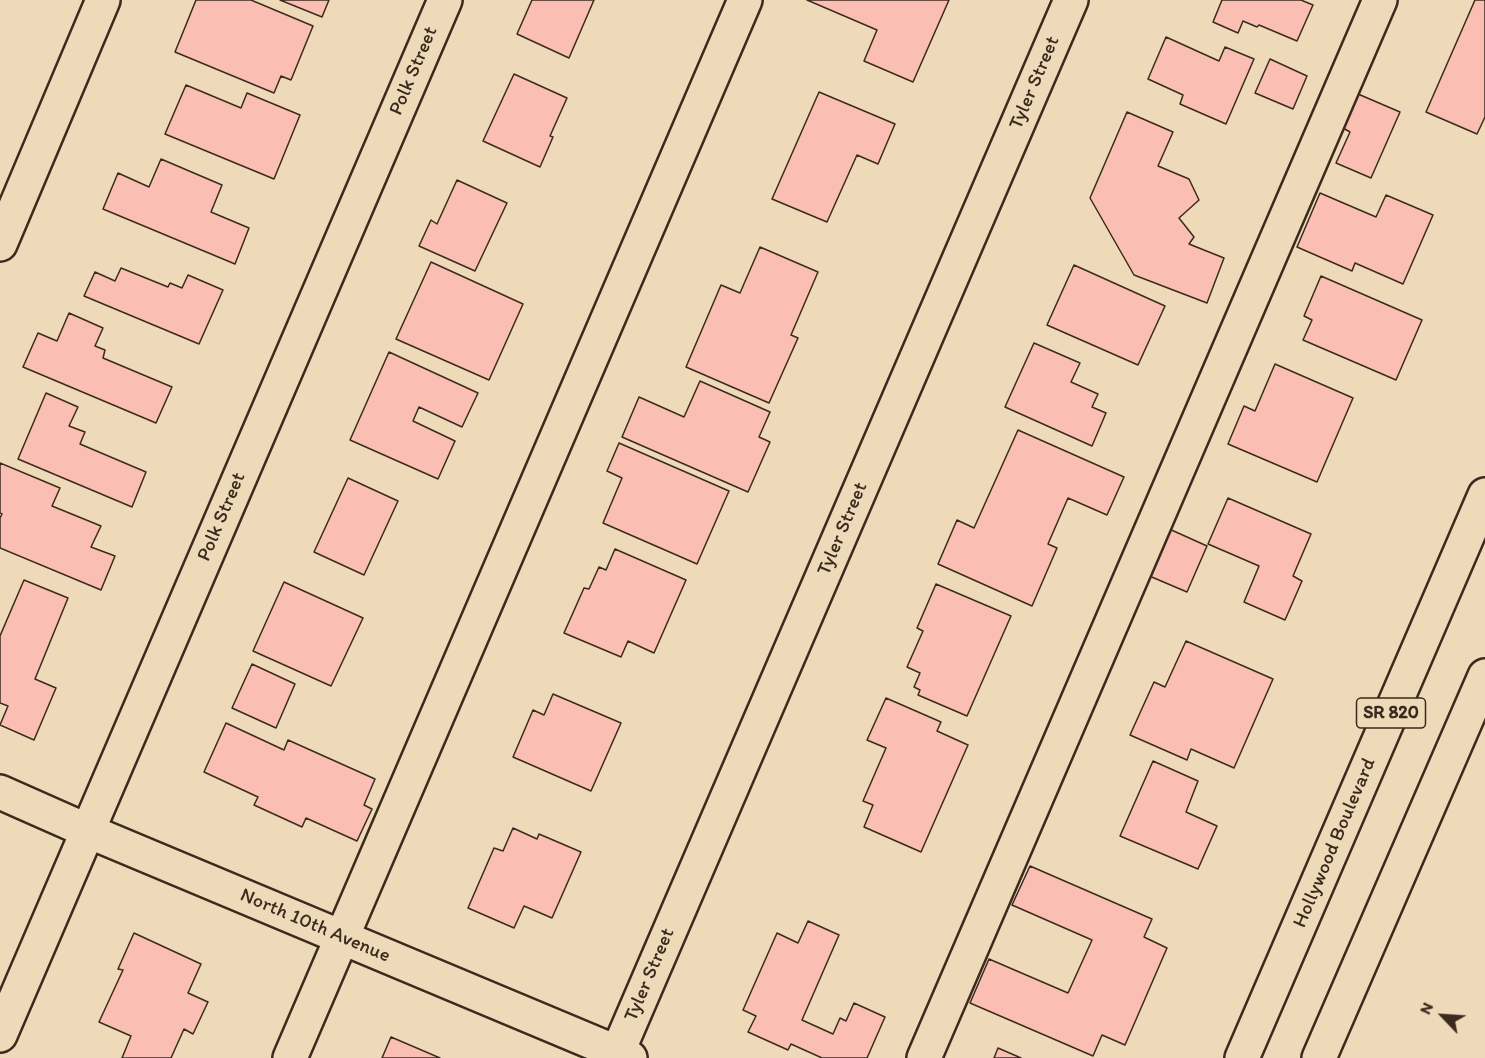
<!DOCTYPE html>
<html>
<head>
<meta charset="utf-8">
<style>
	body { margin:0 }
	#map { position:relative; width:1485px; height:1058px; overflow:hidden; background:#eedab8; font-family:Itim,sans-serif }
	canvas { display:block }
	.north { position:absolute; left:1413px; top:986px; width:60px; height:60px; -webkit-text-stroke:4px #eedab8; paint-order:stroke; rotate:295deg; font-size:16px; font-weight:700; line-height:24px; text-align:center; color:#3b2a1e }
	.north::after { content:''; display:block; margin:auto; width:21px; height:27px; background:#3b2a1e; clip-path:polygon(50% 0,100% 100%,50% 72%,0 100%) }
</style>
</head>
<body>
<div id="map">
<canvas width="1485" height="1058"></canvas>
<div class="north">N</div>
</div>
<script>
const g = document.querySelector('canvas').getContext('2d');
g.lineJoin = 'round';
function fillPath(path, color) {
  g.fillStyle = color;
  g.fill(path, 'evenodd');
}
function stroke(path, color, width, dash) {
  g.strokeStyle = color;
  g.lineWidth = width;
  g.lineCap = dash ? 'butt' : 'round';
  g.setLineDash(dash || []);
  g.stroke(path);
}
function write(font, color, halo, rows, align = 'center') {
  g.font = font + ' Itim,sans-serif';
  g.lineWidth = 4.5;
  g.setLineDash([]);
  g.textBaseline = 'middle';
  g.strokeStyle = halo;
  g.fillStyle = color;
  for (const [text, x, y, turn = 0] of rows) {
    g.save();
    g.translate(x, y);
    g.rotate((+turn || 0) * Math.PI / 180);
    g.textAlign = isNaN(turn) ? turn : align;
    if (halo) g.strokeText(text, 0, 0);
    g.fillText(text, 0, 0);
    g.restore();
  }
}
const building = new Path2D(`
	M196 0H251L313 26 291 80 281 76 274 93 175 52Z
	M280 0H329L322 17Z
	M532 0H594L569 58 517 34Z
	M807 0H949L913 82 864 61 877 30Z
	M1222 0H1301L1313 5 1297 41 1259 25 1257 27 1243 21 1238 33 1213 22Z
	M1475 0H1485V117L1477 134 1426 112Z
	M1166 37 1219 61 1225 47 1254 59 1226 124 1180 104 1183 95 1148 79Z
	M1270 59 1307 76 1293 109 1255 93Z
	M514 74 567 98 550 136 553 137 540 167 483 141Z
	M186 85 241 108 247 93 300 115 274 179 165 134Z
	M819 92 895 124 878 164 857 155 827 222 772 199Z
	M1358 94 1400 112 1371 178 1336 163 1350 132 1343 128Z
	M1127 112 1173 132 1158 166 1189 179 1199 200 1179 218 1194 237 1189 244 1224 258 1207 303 1134 275 1090 198Z
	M161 159 222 185 211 212 249 228 235 264 103 209 118 173 149 187Z
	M457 180 507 203 475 271 419 246 431 220 437 224Z
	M1320 193 1376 217 1386 195 1433 215 1403 284 1355 263 1352 271 1297 247Z
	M760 247 818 272 791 335 798 338 769 403 686 367 721 285 740 293Z
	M431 262 523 304 489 380 396 339Z
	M1074 265 1165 306 1138 365 1047 325Z
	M121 268 168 287 170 283 182 288 188 275 223 290 199 344 84 296 95 272 115 281Z
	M1321 276 1422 320 1396 380 1303 340 1312 320 1304 316Z
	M69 313 103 328 95 346 105 350 103 358 172 387 156 423 23 367 38 333 57 341Z
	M1034 343 1080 363 1071 382 1098 394 1092 407 1106 413 1092 446 1005 407Z
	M389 352 478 393 462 427 419 407 413 421 455 441 438 479 350 440Z
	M1275 364 1353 398 1317 482 1228 444 1244 406 1255 411Z
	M700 381 770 412 759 437 770 442 748 492 622 437 639 397 684 417Z
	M46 393 78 407 69 426 85 432 80 444 146 472 132 507 18 459Z
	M1018 430 1124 477 1107 515 1068 498 1048 544 1057 548 1032 606 938 564 957 520 974 528Z
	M619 443 729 491 697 564 603 523 622 478 607 471Z
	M0 463 60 488 52 506 101 526 91 547 115 556 101 590 0 548V518L2 514 0 513Z
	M348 478 398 501 364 575 314 552Z
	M1228 498 1311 534 1293 576 1302 581 1285 620 1244 602 1259 566 1208 544Z
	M1167 528 1207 546 1187 592 1147 575Z
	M615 549 686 580 654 653 628 641 621 657 564 633 584 588 589 589 599 567 606 570Z
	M24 580 68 598 35 679 56 688 34 740 0 725 8 706 0 703V636Z
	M284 582 363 618 331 686 253 651Z
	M936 584 1011 616 967 716 918 695 920 690 914 687 920 673 907 667 923 631 917 628Z
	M1186 641 1273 679 1234 768 1191 749 1187 760 1130 735 1154 682 1165 687Z
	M252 664 295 684 276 728 232 708Z
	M553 694 621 723 591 791 513 757 533 710 544 715Z
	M886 698 941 722 937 731 968 745 921 852 864 827 873 805 863 801 886 748 867 740Z
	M226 723 284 750 288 740 375 779 364 805 372 809 357 841 306 818 302 827 254 805 258 797 204 772Z
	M1153 761 1198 781 1186 812 1217 826 1198 869 1120 836Z
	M513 828 537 839 539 834 581 852 552 918 524 906 514 928 468 908 494 848 503 851Z
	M1030 866 1152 919 1144 937 1167 948 1125 1045 1102 1035 1093 1056 970 1003 989 959 1068 993 1092 940 1012 905Z
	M808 921 839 935 802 1020 833 1034 840 1018 846 1021 854 1003 885 1017 867 1058H822L791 1044 788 1050 748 1032 756 1016 743 1010 777 933 798 943Z
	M134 933 201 964 188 993 208 1002 193 1034 184 1029 171 1058H122L131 1036 99 1022 123 970 118 969Z
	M391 1037 440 1058H382Z
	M998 1048 1021 1058H994Z`);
fillPath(building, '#fabfb2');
stroke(building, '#3b2a1e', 1.5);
const minor = new Path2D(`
	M0 244 103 0
	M0 792 88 831 630 1058
	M0 1035 445 0
	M290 1058 745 0
	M615 1058 1071 0
	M924 1058 1380 0`);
const major = new Path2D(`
	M1242 1058 1485 495
	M1319 1058 1485 676`);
stroke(minor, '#3b2a1e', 38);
stroke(major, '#3b2a1e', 38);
stroke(minor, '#eedab8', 33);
stroke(major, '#eedab8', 33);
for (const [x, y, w] of [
	[1391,713,69]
]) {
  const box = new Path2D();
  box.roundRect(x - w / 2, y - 15, w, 30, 4.5);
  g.fillStyle = '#eedab8';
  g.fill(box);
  stroke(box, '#3b2a1e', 1.5);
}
write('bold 18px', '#3b2a1e', null, [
	["SR 820",1391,713]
]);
write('20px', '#3b2a1e', '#eedab8', [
	["Polk Street",414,71,-67],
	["Tyler Street",1035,83,-67],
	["Polk Street",222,517,-67],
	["Tyler Street",843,529,-67],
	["Hollywood Boulevard",1335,843,-67],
	["North 10th Avenue",315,926,23],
	["Tyler Street",650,975,-67]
]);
</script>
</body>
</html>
